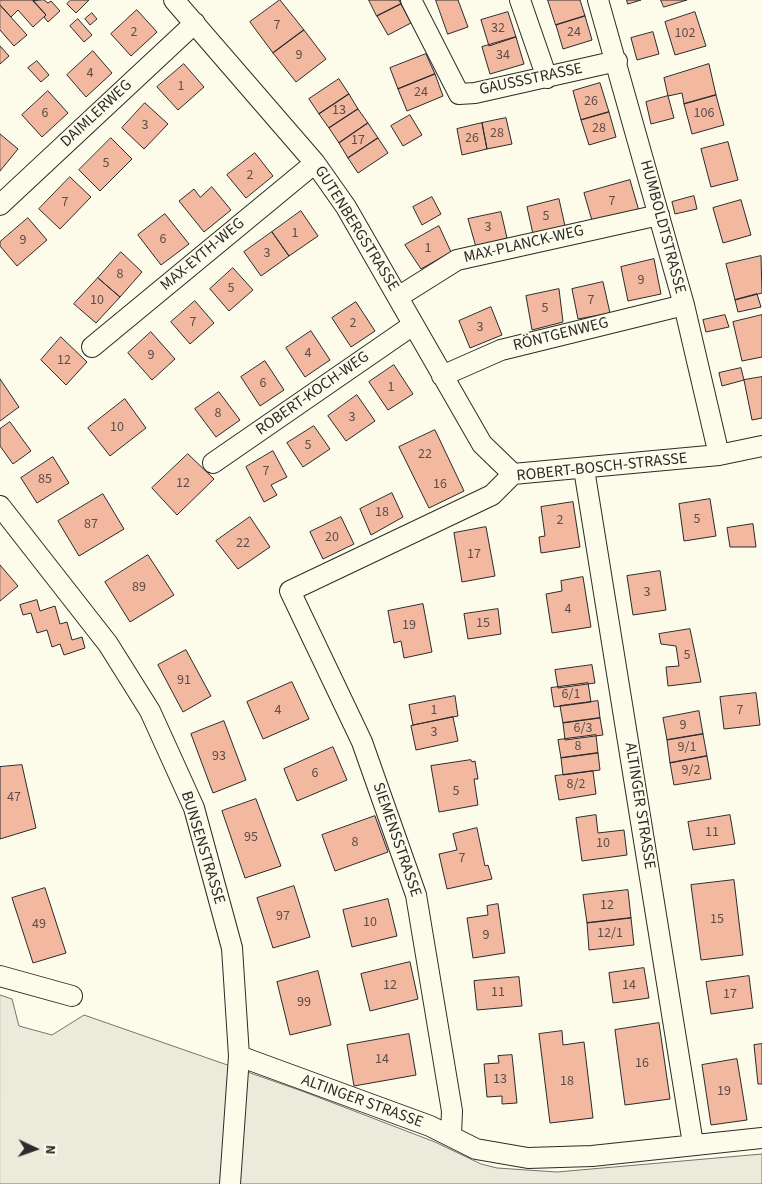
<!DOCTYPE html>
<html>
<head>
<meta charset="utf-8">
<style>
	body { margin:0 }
	#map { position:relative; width:762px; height:1184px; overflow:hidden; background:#fdfbea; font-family:"Source Sans 3",sans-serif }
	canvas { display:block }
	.north { position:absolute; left:10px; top:1124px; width:50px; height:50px; -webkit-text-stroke:4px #fdfbea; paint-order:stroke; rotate:93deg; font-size:14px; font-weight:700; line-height:20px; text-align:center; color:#2b2b2b }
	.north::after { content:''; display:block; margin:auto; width:18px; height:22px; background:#2b2b2b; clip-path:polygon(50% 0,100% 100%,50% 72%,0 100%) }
</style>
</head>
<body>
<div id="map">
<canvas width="762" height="1184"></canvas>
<div class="north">N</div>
</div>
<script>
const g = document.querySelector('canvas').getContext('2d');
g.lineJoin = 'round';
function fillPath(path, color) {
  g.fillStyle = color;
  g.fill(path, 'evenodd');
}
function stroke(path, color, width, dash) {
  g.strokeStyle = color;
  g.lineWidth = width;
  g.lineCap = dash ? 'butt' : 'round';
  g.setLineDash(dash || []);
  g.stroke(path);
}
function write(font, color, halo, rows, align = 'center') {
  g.font = font + ' "Source Sans 3",sans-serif';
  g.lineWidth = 4;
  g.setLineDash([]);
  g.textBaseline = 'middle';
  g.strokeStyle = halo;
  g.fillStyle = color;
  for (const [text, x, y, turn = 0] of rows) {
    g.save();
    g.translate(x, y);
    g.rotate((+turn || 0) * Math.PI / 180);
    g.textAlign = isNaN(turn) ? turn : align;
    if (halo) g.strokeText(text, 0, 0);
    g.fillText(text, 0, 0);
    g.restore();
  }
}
const green = new Path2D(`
	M0 995 12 999 19 1026 52 1035 84 1015 302 1091 435 1142 481 1164 497 1168 557 1172 762 1154V1184H0Z`);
fillPath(green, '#ecebdb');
stroke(green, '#74746e', 1);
const building = new Path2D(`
	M0 0H33L46 15 33 27 18 10 11 17 0 5Z
	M44 0 48 3 51 1 60 11 48 22 44 17 46 15 33 1Z
	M71 0H89L76 13 67 4Z
	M280 0 304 30 273 53 250 22Z
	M369 0H399L401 4 377 16Z
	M436 0H458L468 27 448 34Z
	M548 0H580L585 16 556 25Z
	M627 0H641L628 4Z
	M661 0H687L664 7Z
	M401 4 411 23 388 35 377 16Z
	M0 5 27 35 14 46 0 30Z
	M137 10 157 32 131 56 111 34Z
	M508 12 516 37 489 46 481 20Z
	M695 12 706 46 675 55 665 22Z
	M92 13 97 19 90 25 85 19Z
	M585 16 592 40 563 49 556 25Z
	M78 19 92 35 84 42 70 26Z
	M304 30 326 59 296 82 273 53Z
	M653 32 659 54 637 60 631 38Z
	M516 37 524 64 490 74 482 47Z
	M0 46 9 56 0 64Z
	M93 51 112 73 86 97 67 75Z
	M426 54 435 74 398 89 390 68Z
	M37 61 49 75 41 82 28 68Z
	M184 64 204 87 178 110 157 87Z
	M709 64 716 95 684 104 682 93 668 96 664 78Z
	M435 74 443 96 407 111 398 89Z
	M339 79 349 94 319 114 309 99Z
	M600 83 609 112 581 120 573 91Z
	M48 91 68 113 42 137 22 115Z
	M349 94 358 109 329 128 319 114Z
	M716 95 724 125 692 134 684 104Z
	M668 96 674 118 651 124 646 102Z
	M145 103 168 124 144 149 122 128Z
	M358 109 368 123 339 143 329 128Z
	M609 112 616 137 589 145 581 120Z
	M410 115 422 135 403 146 391 126Z
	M506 118 512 144 487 149 482 123Z
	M368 123 378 138 348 158 339 143Z
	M482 123 487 149 462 155 457 129Z
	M0 134 18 149 0 171Z
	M111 138 132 159 100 191 79 170Z
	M378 138 388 153 358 173 348 158Z
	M728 142 738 180 711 187 701 149Z
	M255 153 273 176 246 198 227 175Z
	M70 177 91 197 60 229 39 209Z
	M630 180 639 211 593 224 584 193Z
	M212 187 231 210 204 232 179 201 194 189 200 197Z
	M694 196 697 209 675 214 672 202Z
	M432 197 441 214 422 225 413 207Z
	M559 199 565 226 533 234 527 207Z
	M741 200 751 235 723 243 713 208Z
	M301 211 318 236 289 256 272 232Z
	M501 212 507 238 476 247 468 219Z
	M165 214 189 244 161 265 138 235Z
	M28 218 47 240 17 266 0 246V242Z
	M439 226 451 252 421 269 405 245Z
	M272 232 289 256 261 276 244 252Z
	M121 252 142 272 120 297 98 278Z
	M761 256 762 293 735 300 726 264Z
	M654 259 661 294 628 301 621 267Z
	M233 268 253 290 229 311 210 289Z
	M98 278 120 297 96 323 74 304Z
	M603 282 610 313 578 319 572 289Z
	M559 289 563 322 532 330 526 296Z
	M757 294 761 307 738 312 735 300Z
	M195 301 214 323 190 344 171 322Z
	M356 302 375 331 351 347 332 318Z
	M491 307 502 335 470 348 459 321Z
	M725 315 729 327 706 332 703 320Z
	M762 315V357L742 361 733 322Z
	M311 331 330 360 305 377 286 348Z
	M151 332 175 359 152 380 128 353Z
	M61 337 87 362 66 385 41 360Z
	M265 361 284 390 260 406 241 377Z
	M394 365 413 394 388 410 369 382Z
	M741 368 744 380 722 386 719 373Z
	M762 377V418L752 420 744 380Z
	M0 379 19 407 0 421Z
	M219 392 240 420 216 437 195 409Z
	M357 395 375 421 346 441 328 416Z
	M125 399 146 428 110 456 88 428Z
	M10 422 31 451 13 464 0 446V429Z
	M314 426 330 449 303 467 287 443Z
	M435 430 464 491 429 508 399 447Z
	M273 451 287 477 271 485 277 495 264 502 246 467Z
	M188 454 214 479 177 515 152 488Z
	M53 457 69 483 37 503 21 478Z
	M392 493 403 517 371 535 360 509Z
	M103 494 124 529 79 556 58 521Z
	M710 499 716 536 684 541 679 504Z
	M573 502 580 547 541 553 539 537 545 536 541 507Z
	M250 517 270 547 238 569 216 541Z
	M341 517 354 544 323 559 310 532Z
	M753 524 756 547H730L727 528Z
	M486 527 495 576 462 582 454 533Z
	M148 555 174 595 130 622 105 582Z
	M0 565 18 586 0 601Z
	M660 571 666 610 633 615 627 576Z
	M583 577 591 627 552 633 546 594 562 591 561 581Z
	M37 600 40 611 55 606 60 624 67 622 72 640 82 637 85 648 64 655 60 644 52 647 47 630 37 633 31 613 23 615 20 605Z
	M423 604 432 652 404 658 401 641 394 643 388 611Z
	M498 609 501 634 468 639 464 614Z
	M690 629 701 682 668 686 666 667 679 666 676 646 661 644 659 634Z
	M186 650 211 696 183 712 158 665Z
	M592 665 595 683 558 688 555 670Z
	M292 682 309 719 263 739 247 702Z
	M588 683 591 702 554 707 551 688Z
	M756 693 760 725 724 729 720 697Z
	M455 696 458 716 413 725 409 705Z
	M598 701 600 718 563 723 560 706Z
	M699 711 703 734 667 740 663 718Z
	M453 717 458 741 416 750 411 726Z
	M600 718 603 735 565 740 563 723Z
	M224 721 246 780 213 793 191 734Z
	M703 734 707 756 670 763 667 740Z
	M596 735 598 753 561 758 558 740Z
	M333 747 347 780 297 801 284 769Z
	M598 753 600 770 563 775 561 758Z
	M707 756 711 779 674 785 670 763Z
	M471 760 472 762 475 761 478 779H474L478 805 439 812 431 766Z
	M22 765 36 828 0 839V767Z
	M593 771 596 794 559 800 555 776Z
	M256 799 281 866 245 878 222 811Z
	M596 815 598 833 624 830 627 855 582 861 576 818Z
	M730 815 735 844 693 850 688 822Z
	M375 816 388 852 335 871 322 835Z
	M477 828 485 866 488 865 492 879 447 889 439 854 457 850 453 834Z
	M734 880 743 955 701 960 691 885Z
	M294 886 310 937 273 948 257 898Z
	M45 888 66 953 33 963 12 898Z
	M628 890 631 918 587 923 583 895Z
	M388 899 397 936 352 947 343 910Z
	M498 904 505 953 473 958 467 918 488 915 487 906Z
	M631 918 634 945 589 950 587 923Z
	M410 962 418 999 370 1011 361 974Z
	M644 968 649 998 613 1003 609 973Z
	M318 971 331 1025 290 1035 277 982Z
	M749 976 753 1008 711 1014 706 982Z
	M519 977 522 1006 477 1010 474 981Z
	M659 1023 670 1099 625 1105 615 1030Z
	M562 1031 563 1045 584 1042 593 1118 550 1123 539 1034Z
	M409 1034 416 1075 354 1086 347 1045Z
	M762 1044V1084H758L754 1045Z
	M512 1055 517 1103 502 1104V1096L487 1097 484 1064 499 1063 498 1056Z
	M737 1059 747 1120 711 1125 702 1065Z`);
fillPath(building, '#f2b8a0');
stroke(building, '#2b2b2b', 1);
const minor = new Path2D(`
	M174 0 315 163 346 207 482 444 513 474
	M411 0 459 94 475 93 617 61
	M520 0 547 78
	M598 0 684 305 719 455
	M0 205 195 23
	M398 297 457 260 659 215
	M92 347 315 163
	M442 376 501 350 684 305
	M213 463 413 325
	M584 469 693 1144
	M0 506 108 644 150 711 194 808 232 948 239 1056 230 1184
	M0 976 72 996
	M239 1056 430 1126 476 1149 528 1158 592 1156 762 1138
	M451 1135 452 1111 416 895 362 742 290 591 492 495 513 474 719 455 762 446`);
stroke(minor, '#2b2b2b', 22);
stroke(minor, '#fdfbea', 20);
write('14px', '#5d4e48', null, [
	["7",277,26],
	["32",498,29],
	["2",134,33],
	["24",574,33],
	["102",685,34],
	["9",299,56],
	["34",503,56],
	["4",90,74],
	["1",181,87],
	["24",421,93],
	["26",591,102],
	["13",339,111],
	["6",45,114],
	["106",704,114],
	["3",145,126],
	["28",599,129],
	["28",497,134],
	["26",472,139],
	["17",358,141],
	["5",106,164],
	["2",250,176],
	["7",612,202],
	["7",65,203],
	["5",546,217],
	["3",488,228],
	["1",295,234],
	["6",163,240],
	["9",23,241],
	["1",428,249],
	["3",267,254],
	["8",120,275],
	["9",641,281],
	["5",231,289],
	["10",97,301],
	["7",591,301],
	["5",545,309],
	["7",193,323],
	["2",353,324],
	["3",480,328],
	["4",308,354],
	["9",151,356],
	["12",64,361],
	["6",263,384],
	["1",391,388],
	["8",218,414],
	["3",352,418],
	["10",117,428],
	["5",308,446],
	["22",425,455],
	["7",266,472],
	["85",45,480],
	["12",183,484],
	["16",440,485],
	["18",382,513],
	["5",697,520],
	["2",560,521],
	["87",91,525],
	["20",332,538],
	["22",243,544],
	["17",474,555],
	["89",139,588],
	["3",647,593],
	["4",568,610],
	["15",483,624],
	["19",409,626],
	["5",687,656],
	["91",184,681],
	["6/1",571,695],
	["4",278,711],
	["1",434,711],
	["7",740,711],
	["9",683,726],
	["6/3",583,729],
	["3",434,733],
	["8",578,747],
	["9/1",687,748],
	["93",219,757],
	["9/2",691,771],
	["6",315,774],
	["8/2",576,785],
	["5",456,792],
	["47",14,798],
	["11",712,833],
	["95",251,838],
	["8",355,843],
	["10",603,844],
	["7",462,859],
	["12",607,906],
	["97",283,917],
	["15",717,920],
	["10",370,923],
	["49",39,925],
	["12/1",610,934],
	["9",486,936],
	["12",390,986],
	["14",629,986],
	["11",498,993],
	["17",730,995],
	["99",304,1003],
	["14",382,1060],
	["16",642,1064],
	["13",500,1080],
	["18",567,1082],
	["19",724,1092]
]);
write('16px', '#2b2b2b', '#fdfbea', [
	["GAUSSSTRASSE",531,80,-12],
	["DAIMLERWEG",97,114,-43],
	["HUMBOLDTSTRASSE",662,227,75],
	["GUTENBERGSTRASSE",356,229,58],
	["MAX-PLANCK-WEG",524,245,-13],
	["MAX-EYTH-WEG",203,255,-40],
	["RÖNTGENWEG",561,335,-14],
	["ROBERT-KOCH-WEG",313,394,-35],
	["ROBERT-BOSCH-STRASSE",602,468,-6],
	["ALTINGER STRASSE",639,806,81],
	["SIEMENSSTRASSE",396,840,71],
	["BUNSENSTRASSE",202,848,73],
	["ALTINGER STRASSE",362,1102,20]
]);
</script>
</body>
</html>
